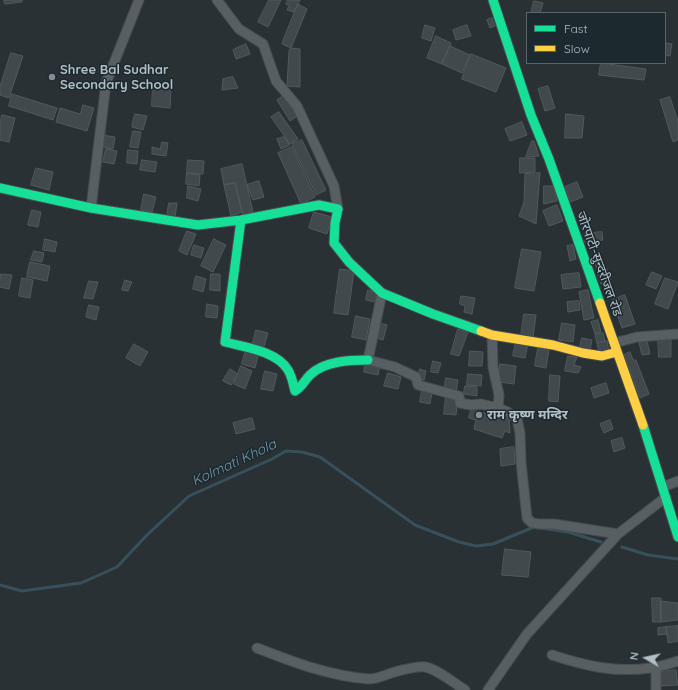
<!DOCTYPE html>
<html>
<head>
<meta charset="utf-8">
<style>
	body { margin:0 }
	#map { position:relative; width:678px; height:690px; overflow:hidden; background:#293135; font-family:Quicksand,sans-serif }
	canvas { display:block }
	.legend { position:absolute; left:526px; top:12px; width:140px; height:52px; box-sizing:border-box; background:#1c292f; border:1px solid #58656b; margin:0; padding:5px 7px; list-style:none; font-size:12px; color:#b3bfc6 }
	.legend li { display:flex; align-items:center; gap:8px; height:20px }
	.legend b { width:20px; border:1px solid #58656b }
	.north { position:absolute; left:626px; top:638px; width:40px; height:40px; -webkit-text-stroke:3px #1c292f; paint-order:stroke; rotate:279deg; font-size:11px; font-weight:700; line-height:16px; text-align:center; color:#b3bfc6 }
	.north::after { content:''; display:block; margin:auto; width:14px; height:18px; background:#b3bfc6; clip-path:polygon(50% 0,100% 100%,50% 72%,0 100%) }
</style>
</head>
<body>
<div id="map">
<canvas width="678" height="690"></canvas>
<ul class="legend">
<li><b style="height:5px;background:#16e098"></b>Fast</li>
<li><b style="height:5px;background:#ffcf43"></b>Slow</li>
</ul>
<div class="north">N</div>
</div>
<script>
const g = document.querySelector('canvas').getContext('2d');
g.lineJoin = 'round';
function stroke(path, color, width, dash) {
  g.strokeStyle = color;
  g.lineWidth = width;
  g.lineCap = dash ? 'butt' : 'round';
  g.setLineDash(dash || []);
  g.stroke(path);
}
function fillPath(path, color) {
  g.fillStyle = color;
  g.fill(path, 'evenodd');
}
function write(font, color, halo, rows, align = 'center') {
  g.font = font + ' Quicksand,"Noto Sans Devanagari",sans-serif';
  g.lineWidth = 3;
  g.setLineDash([]);
  g.textBaseline = 'middle';
  g.strokeStyle = halo;
  g.fillStyle = color;
  for (const [text, x, y, turn = 0] of rows) {
    g.save();
    g.translate(x, y);
    g.rotate((+turn || 0) * Math.PI / 180);
    g.textAlign = isNaN(turn) ? turn : align;
    if (halo) g.strokeText(text, 0, 0);
    g.fillText(text, 0, 0);
    g.restore();
  }
}
stroke(new Path2D(`
	M622 547 648 555 678 559
	M0 585 22 591 81 583 117 567 147 535 189 496 272 459 286 451 302 452 320 457 415 525 459 542 476 546 493 544 534 527 568 532 601 542`), '#37505c', 3);
const building = new Path2D(`
	M4 0H22V2L5 4Z
	M269 0H281L268 27 258 22Z
	M288 0H300L294 12 287 10 289 6 286 4Z
	M534 1 543 3 540 13H531Z
	M298 4 307 9 291 48 282 44Z
	M492 18 495 26 490 28 487 20Z
	M425 25 435 28 431 41 422 38Z
	M467 25 471 36 456 40 453 30Z
	M436 36 451 43 442 64 427 58Z
	M665 43 672 44 670 56 665 55Z
	M246 44 250 54 236 59 233 50Z
	M450 46 470 55 462 73 442 64Z
	M291 48 300 49V87L287 86 289 51Z
	M11 53 23 56 9 98 0 95V87Z
	M471 54 506 68 496 92 462 79Z
	M601 63 646 69 644 80 599 75Z
	M233 77 238 88 222 90 223 79Z
	M153 86 171 87 170 108 152 106Z
	M548 86 555 108 545 111 538 89Z
	M12 94 57 108 53 120 9 106Z
	M284 96 297 116 290 121 277 100Z
	M670 97 678 122V140L673 142 660 100Z
	M83 105 94 108 87 131 56 122 60 108 80 114Z
	M279 112 298 139 290 144 271 117Z
	M135 114 147 116 143 130 132 127Z
	M566 114 584 116 582 138H565Z
	M2 115 15 118 9 142 0 140V124Z
	M522 122 527 135 510 141 505 129Z
	M133 131 141 132 138 148 130 147Z
	M102 135 115 137 113 149 100 147Z
	M284 137 290 145 281 149 277 139Z
	M302 140 326 190 316 195 292 144Z
	M532 141H534L539 156 526 157Z
	M162 142 168 143 166 156 152 154V147L160 149Z
	M292 147 315 197 301 204 278 153Z
	M106 149 117 151 114 164 103 162Z
	M128 150 138 151 137 164 127 163Z
	M520 158H535V172L520 173Z
	M142 160 157 162 155 172 140 170Z
	M188 160 204 161 203 174 187 173Z
	M242 164 253 212 243 215 235 183 224 185 221 169Z
	M36 168 53 172 49 190 31 185Z
	M187 173 200 175 199 186 186 184Z
	M540 173 536 224 519 216 524 202 525 174Z
	M259 181 264 197 253 200 247 185Z
	M577 182 583 197 570 202 565 187Z
	M235 183 242 212 231 216 224 185Z
	M188 186 201 189 198 201 187 198Z
	M544 186H554L557 201 544 204Z
	M144 194 156 197 152 212 141 210Z
	M169 203H177L175 218 167 217Z
	M557 205 563 221 549 226 543 211Z
	M32 210 41 212 38 227 28 225Z
	M314 212 332 217 327 234 309 228Z
	M187 231 196 234 187 255 179 251Z
	M602 232 603 240 585 242 584 234Z
	M45 239 57 242 55 252 43 250Z
	M214 239 226 245 213 272 201 266Z
	M194 245 204 248 201 258 191 255Z
	M573 245 576 259 570 261 567 246Z
	M522 249 541 252 534 291 515 288Z
	M34 251 44 253 42 262 31 260Z
	M601 256 605 266 597 269 593 259Z
	M30 262 50 266 47 281 27 277Z
	M340 269 354 271 348 315 334 313Z
	M607 269 611 280 601 284 597 273Z
	M652 272 662 276 656 289 646 285Z
	M579 273 581 287 563 289 561 275Z
	M1 274 12 275 9 289 0 287Z
	M211 274H220V291L210 290Z
	M196 276 206 279 203 292 193 289Z
	M22 278 33 280 30 298 19 296Z
	M665 278 678 282 668 309 655 304Z
	M125 280 132 282 128 291 122 290Z
	M89 281 98 282 93 299 84 298Z
	M368 290 378 293 375 302 366 300Z
	M588 290 594 318 584 320 579 292Z
	M625 295 635 324 622 328 612 300Z
	M461 296 475 298 472 314 464 312 465 306 460 304Z
	M579 301 580 310 568 312 567 302Z
	M207 304 218 306 217 318 206 317Z
	M89 305 99 307 96 320 86 317Z
	M524 314 536 315 533 338 521 336Z
	M356 316 370 319 366 340 352 337Z
	M598 320 601 332 595 334 591 322Z
	M379 323 387 325 383 340 376 338Z
	M562 323 575 325 573 342 559 340Z
	M458 329 468 332 459 356 451 354Z
	M256 330 268 333 263 350 252 347Z
	M603 333 605 341 597 343 595 335Z
	M582 338 592 340 590 350 580 347Z
	M658 339H671V357H659Z
	M516 341 528 343 525 358 513 356Z
	M607 341 609 352 600 354 597 344Z
	M647 341 650 354 642 355 639 343Z
	M134 344 148 352 140 366 126 358Z
	M538 348 549 350 546 368 535 366Z
	M246 349 259 352 255 368 242 364Z
	M470 351 483 352 482 366H469Z
	M630 352 633 360H636L649 394 640 398 624 355Z
	M568 356 577 357 574 365 581 367 578 373 565 371Z
	M433 361 441 363 438 373 431 372Z
	M366 362 380 365 378 375 364 372Z
	M500 364 516 366 514 384 499 382Z
	M241 366 252 371 245 389 234 384Z
	M230 369 238 374 231 385 223 381Z
	M420 369 426 371 424 380 418 379Z
	M265 371 277 374 273 391 261 389Z
	M388 373 401 377 398 389 384 386Z
	M468 374 482 375 481 386 467 385Z
	M550 375 560 376 558 402 549 401Z
	M446 378 458 380 456 393 444 391Z
	M606 383 609 393 594 398 591 388Z
	M465 386 477 387V396L464 394Z
	M422 390 432 392 430 404 420 402Z
	M446 397 458 398 456 415 444 414Z
	M472 407 480 408 481 412 509 419 510 433 505 431 502 438 474 429 476 420 469 418Z
	M252 418 255 429 236 434 233 423Z
	M610 420 613 429 604 433 600 424Z
	M622 438 625 448 614 452 611 441Z
	M514 447 515 464 501 466 500 449Z
	M505 549 531 552 528 577 502 575Z
	M652 598H661V622H653Z
	M661 601 678 603V620L661 622Z
	M678 626V641L668 643 666 627Z
	M666 627 667 634 658 635V628Z
	M676 670 678 685 661 686V672Z`);
fillPath(building, '#42494d');
stroke(building, '#50595d', 1);
const street = new Path2D(`
	M217 0 239 29 263 44 276 81 297 106 334 186 338 209
	M91 208 106 83 139 0
	M382 293 368 360 395 367 416 377 418 385 459 396 460 403 471 405 481 404 498 408
	M492 335 493 367 499 395 498 408 508 412 517 419 520 433 521 462 527 518 532 523 539 524H554L618 534
	M614 343 637 337 678 334
	M663 487 678 481
	M257 648C293 662 329 676 369 679 379 679 386 674 395 672 401 670 419 666 425 667 437 669 454 683 465 690
	M552 655C586 666 615 673 650 668 660 667 669 664 678 661
	M656 667V690
	M488 690 527 634 618 534 666 497`);
const fast = new Path2D(`
	M493 0 531 115 549 159 600 303
	M0 188 91 208 198 225 241 220 319 205 338 209 335 223 334 243 349 262 382 293 433 314 481 331
	M241 220 225 342C244 347 277 351 288 370 292 376 293 384 295 391 302 387 304 381 310 375 324 361 350 360 368 360
	M643 425 678 537`);
const slow = new Path2D(`
	M600 303 643 425
	M481 331 492 335 553 345 583 353 602 356 617 352`);
stroke(street, '#464d50', 11);
stroke(fast, '#464d50', 11);
stroke(slow, '#464d50', 11);
stroke(street, '#585f63', 9);
stroke(fast, '#16e098', 9);
stroke(slow, '#ffcf43', 9);
for (const [x, y, r, color] of [
	[52,77,4,"#838d93"],
	[479,415,4,"#838d93"]
]) {
  const dot = new Path2D();
  dot.arc(x, y, r, 0, 2 * Math.PI);
  g.fillStyle = color;
  g.fill(dot);
  stroke(dot, '#1c292f', 1.5);
}
write('bold 13px', '#b3bfc6', '#1c292f', [
	["Shree Bal Sudhar",60,70],
	["Secondary School",60,85],
	["राम कृष्ण मन्दिर",487,415]
], 'left');
write('13px', '#b3bfc6', '#1c292f', [
	["जोरपाटी-सुन्दरीजल रोड",599,264,70]
]);
write('italic 14px', '#7497a8', '#1c292f', [
	["Kolmati Khola",234,463,-25]
]);
</script>
</body>
</html>
